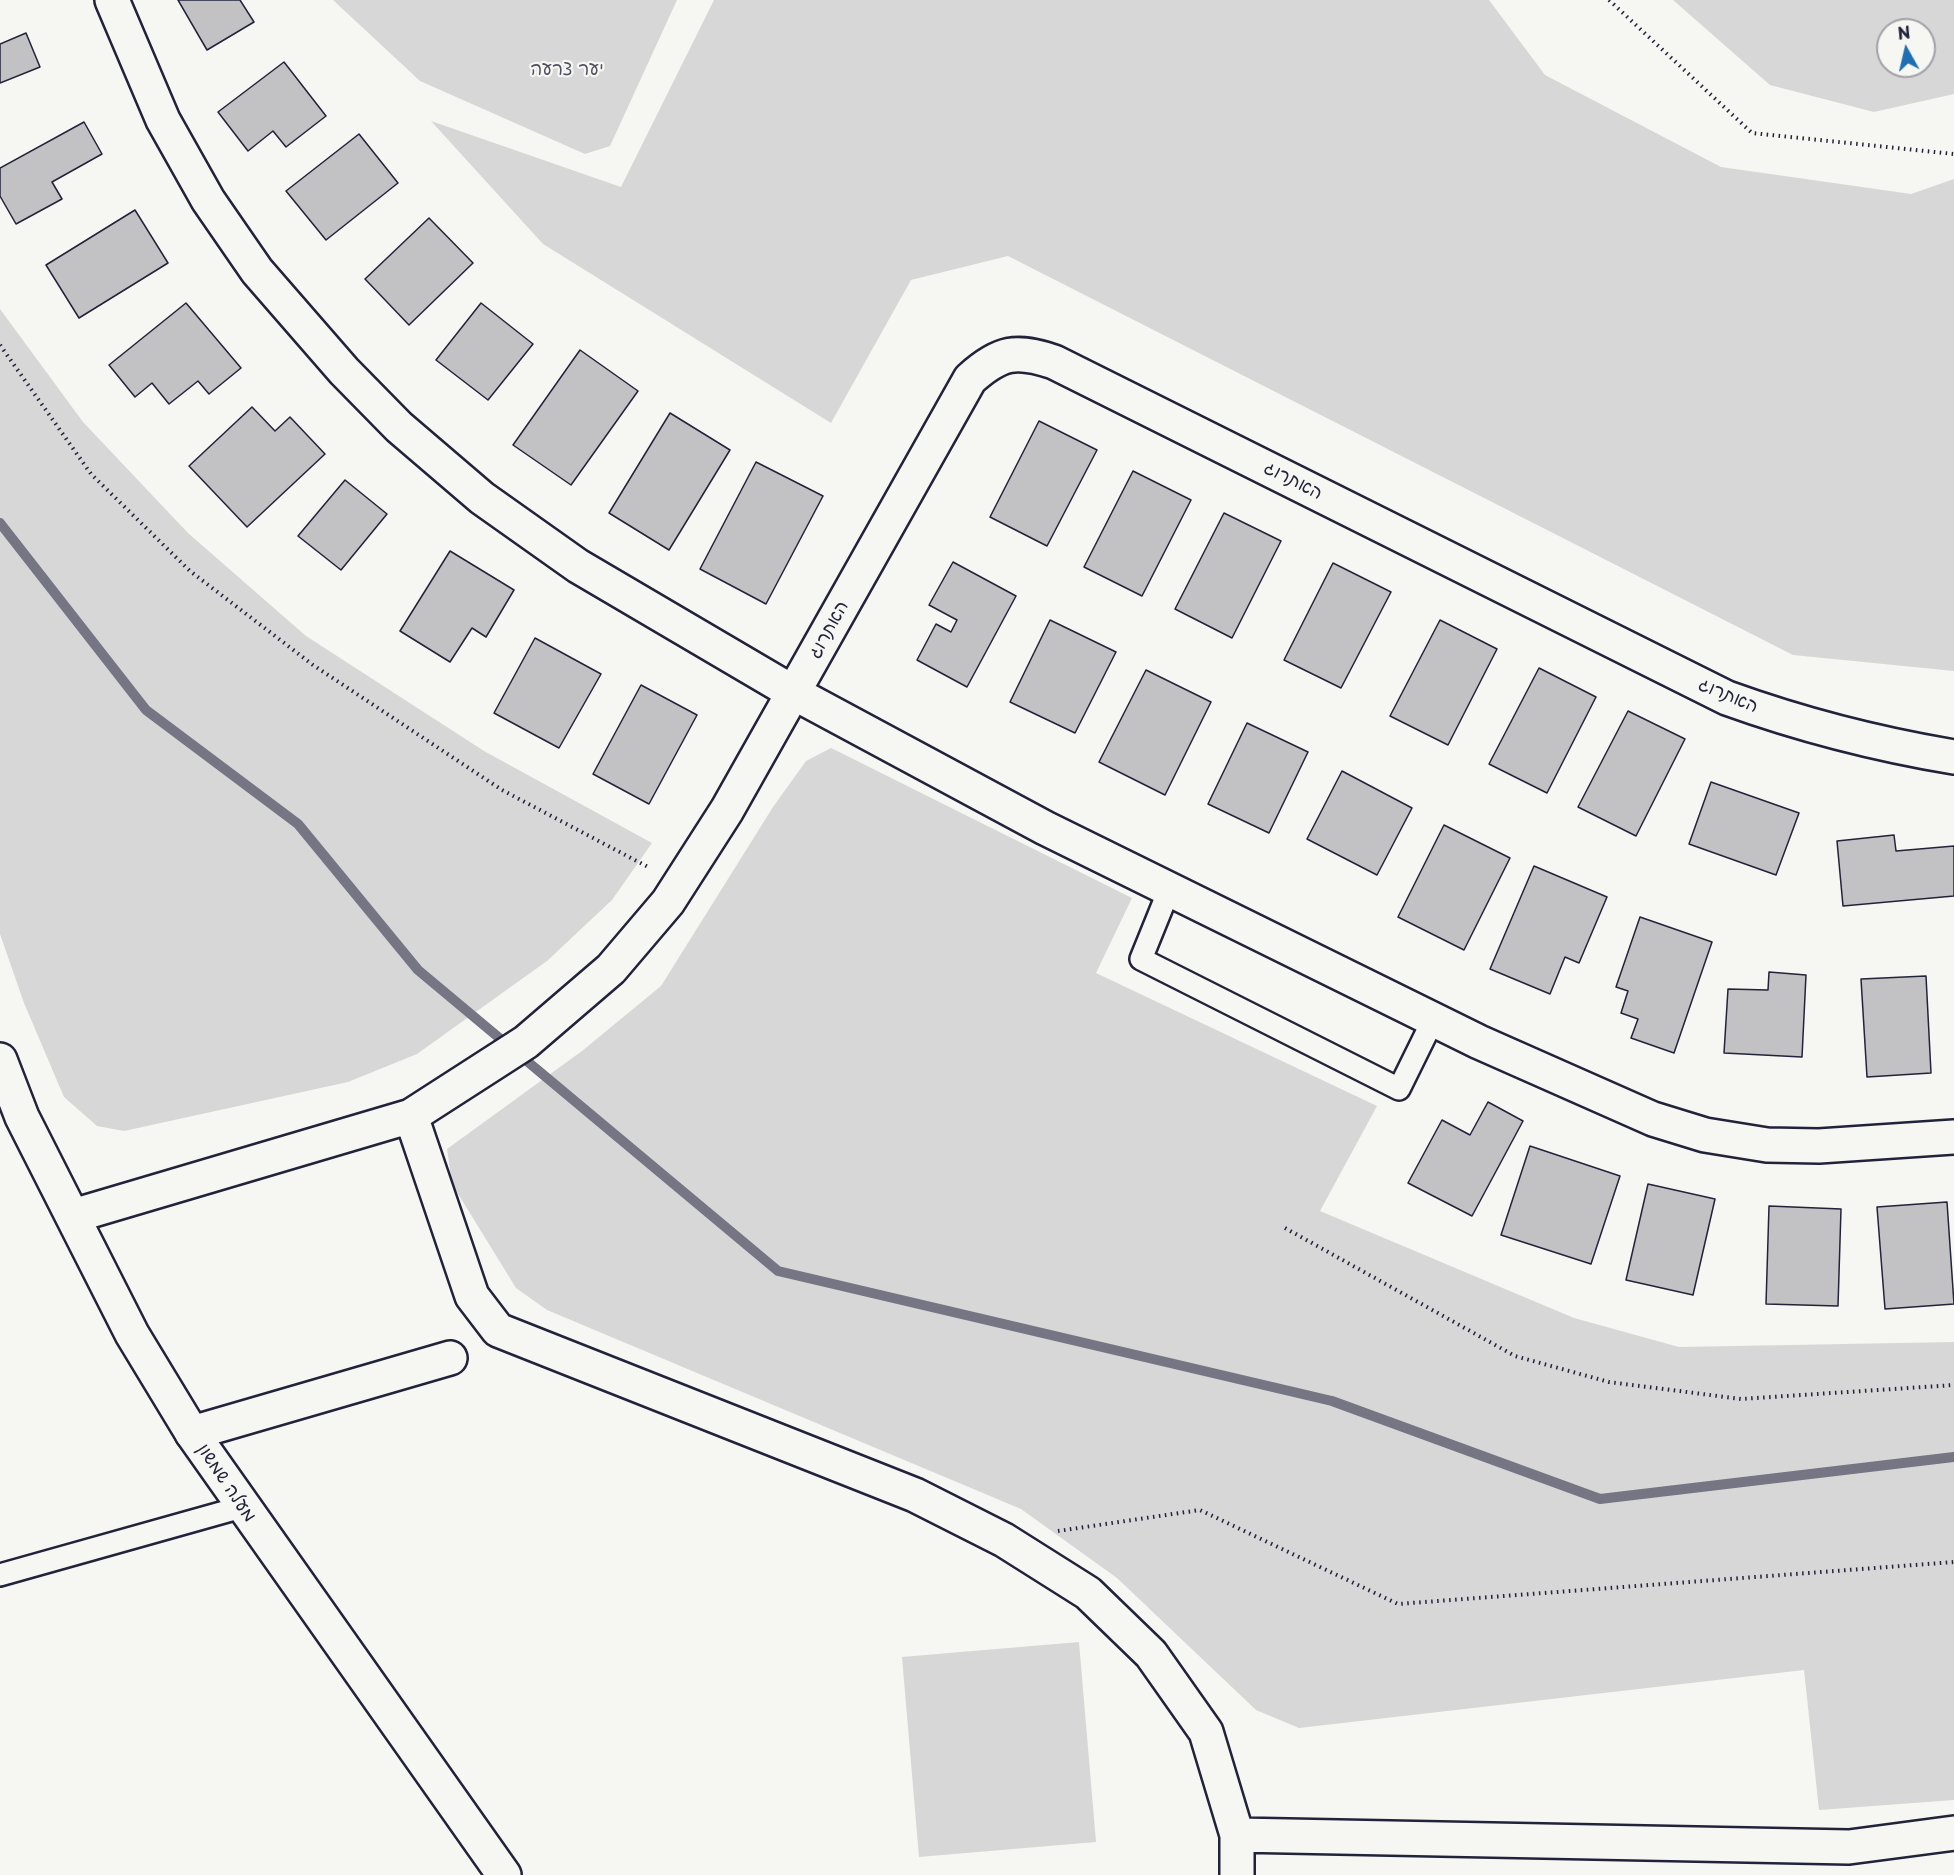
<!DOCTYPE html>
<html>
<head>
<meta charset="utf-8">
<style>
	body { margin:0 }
	#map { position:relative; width:1954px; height:1875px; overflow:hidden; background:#f6f6f2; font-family:"Playpen Sans",sans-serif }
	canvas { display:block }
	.north { position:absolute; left:1876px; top:18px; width:60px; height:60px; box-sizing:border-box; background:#f6f6f2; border:2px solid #a1a1a9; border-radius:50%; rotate:352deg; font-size:16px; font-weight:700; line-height:24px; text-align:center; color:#22223b }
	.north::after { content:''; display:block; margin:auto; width:21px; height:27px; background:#1f6fb2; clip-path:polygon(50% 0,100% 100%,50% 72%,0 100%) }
</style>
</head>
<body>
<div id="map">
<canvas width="1954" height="1875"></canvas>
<div class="north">N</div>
</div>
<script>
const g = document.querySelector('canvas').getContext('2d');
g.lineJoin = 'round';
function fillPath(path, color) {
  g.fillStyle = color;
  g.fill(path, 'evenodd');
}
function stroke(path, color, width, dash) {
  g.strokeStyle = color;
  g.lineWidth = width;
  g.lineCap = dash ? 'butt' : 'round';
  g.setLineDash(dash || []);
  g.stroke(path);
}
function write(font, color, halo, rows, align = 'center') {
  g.font = font + ' "Playpen Sans","Playpen Sans Hebrew",sans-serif';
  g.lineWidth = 4.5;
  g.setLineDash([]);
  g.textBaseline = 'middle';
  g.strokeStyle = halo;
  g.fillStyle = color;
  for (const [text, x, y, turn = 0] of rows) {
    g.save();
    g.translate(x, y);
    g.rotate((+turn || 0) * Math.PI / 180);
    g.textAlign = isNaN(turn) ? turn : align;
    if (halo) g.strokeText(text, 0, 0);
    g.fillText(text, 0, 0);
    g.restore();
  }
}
fillPath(new Path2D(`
	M333 0H677L610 146 585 154 420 81Z
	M714 0H1489L1545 75 1721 167 1911 194 1954 179V671L1793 655 1008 256 911 280 831 423 543 244 431 121 621 187Z
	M1673 0H1954V94L1874 112 1770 85ZM1888 30H1924V66H1888Z
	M0 309 83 422 188 533 306 636 484 751 652 843 612 900 547 961 417 1054 348 1082 124 1131 97 1126 64 1097 24 1003 0 934Z
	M831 748 1132 898 1096 973 1377 1106 1320 1211 1574 1318 1679 1347 1954 1342V1800L1819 1810 1804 1670 1299 1728 1256 1710 1117 1578 1021 1509 547 1310 516 1288 452 1184 447 1149 582 1051 661 986 773 807 806 761Z
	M1079 1642 1096 1842 919 1857 902 1657Z`), '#d7d7d7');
stroke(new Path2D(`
	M0 523 146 710 298 824 418 970 778 1271 1332 1401 1600 1499 1954 1457`), '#757583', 10);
const building = new Path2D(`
	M178 0H240L254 22 207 50Z
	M26 33 40 67 0 83V44Z
	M284 62 326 116 286 147 273 131 248 151 218 112Z
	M84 122 102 154 52 182 62 199 16 224 0 196V168Z
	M359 134 398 183 326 240 286 191Z
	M135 210 168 263 79 318 46 265Z
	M429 218 473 263 409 325 365 279Z
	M186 303 241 368 209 394 198 381 169 404 152 383 135 397 109 365Z
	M481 303 533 344 488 400 436 360Z
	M580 350 638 391 571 485 513 445Z
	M252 407 275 431 290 417 325 454 247 527 189 466Z
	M670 413 730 450 669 550 609 513Z
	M1039 421 1097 450 1047 546 990 517Z
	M756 462 823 496 766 604 700 569Z
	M1133 471 1191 500 1142 596 1084 567Z
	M345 480 387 514 341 570 298 536Z
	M1224 513 1281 541 1232 638 1175 609Z
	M450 551 514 590 486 637 472 628 450 662 400 631Z
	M953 562 1016 596 967 687 917 660 936 624 951 632 957 620 929 605Z
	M1333 563 1391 592 1341 688 1284 660Z
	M1050 620 1116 652 1075 733 1010 702Z
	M1440 620 1497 649 1448 745 1390 716Z
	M535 638 601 674 559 748 494 713Z
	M1539 668 1596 697 1547 793 1489 764Z
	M1146 670 1211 702 1165 795 1099 762Z
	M641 685 697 715 649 804 593 774Z
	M1628 711 1685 739 1636 836 1578 807Z
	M1247 723 1308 752 1269 833 1208 804Z
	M1342 771 1412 808 1377 875 1307 839Z
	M1711 782 1799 813 1776 875 1689 844Z
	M1444 825 1510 858 1464 950 1398 917Z
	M1894 835 1896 851 1954 846V896L1843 906 1837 841Z
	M1534 866 1607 897 1579 963 1565 957 1550 994 1490 969Z
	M1640 917 1712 942 1674 1053 1631 1038 1638 1019 1621 1013 1628 991 1616 987Z
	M1769 972 1806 975 1802 1057 1724 1053 1728 989 1768 990Z
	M1926 976 1931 1073 1867 1077 1861 979Z
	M1488 1102 1523 1121 1472 1216 1408 1183 1442 1120 1470 1135Z
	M1530 1146 1620 1176 1591 1264 1501 1235Z
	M1648 1184 1715 1199 1693 1295 1626 1280Z
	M1947 1202 1954 1304 1885 1309 1877 1207Z
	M1769 1206 1841 1209 1838 1306 1766 1304Z`);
fillPath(building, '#c2c2c4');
stroke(building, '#22223b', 1.5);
const lane = new Path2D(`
	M1169 890 1141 959 1399 1089 1433 1020
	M0 1575 242 1507`);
const street = new Path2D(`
	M112 0 163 120 208 200 257 271 344 371 399 427 482 498 578 566 794 693 1045 828 1479 1042 1653 1119 1705 1135 1767 1145 1819 1146 1954 1137
	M411 1116 472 1296 498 1330 915 1495 1004 1540 1088 1593 1151 1654 1206 1732 1237 1835V1875
	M73 1216 411 1116 526 1042 611 969 668 902 727 810 970 379C1000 352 1016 349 1054 362L1727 698C1802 725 1876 744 1954 757
	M192 1433 450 1358
	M1237 1835 1849 1847 1954 1833`);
const secondary = new Path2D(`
	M0 1060 22 1117 132 1334 192 1433 504 1875`);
stroke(lane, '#22223b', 26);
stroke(street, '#22223b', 38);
stroke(secondary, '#22223b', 38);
stroke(new Path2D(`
	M1609 0 1752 133 1954 154
	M0 345 91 474 190 571 313 665 502 790 650 868
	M1285 1228 1515 1356 1609 1382 1741 1399 1954 1385
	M1058 1531 1200 1510 1398 1604 1954 1562`), '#22223b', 4, [1.5, 4.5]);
stroke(lane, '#f6f6f2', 21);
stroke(street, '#f6f6f2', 33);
stroke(secondary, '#f6f6f2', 33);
write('18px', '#4f4f62', '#f6f6f2', [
	["יער צרעה",567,70]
]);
write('18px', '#22223b', '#f6f6f2', [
	["האתרוג",1293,481,27],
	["האתרוג",829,630,-61],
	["האתרוג",1728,696,23],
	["מעלה שמשון",226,1483,56]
]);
</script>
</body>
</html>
